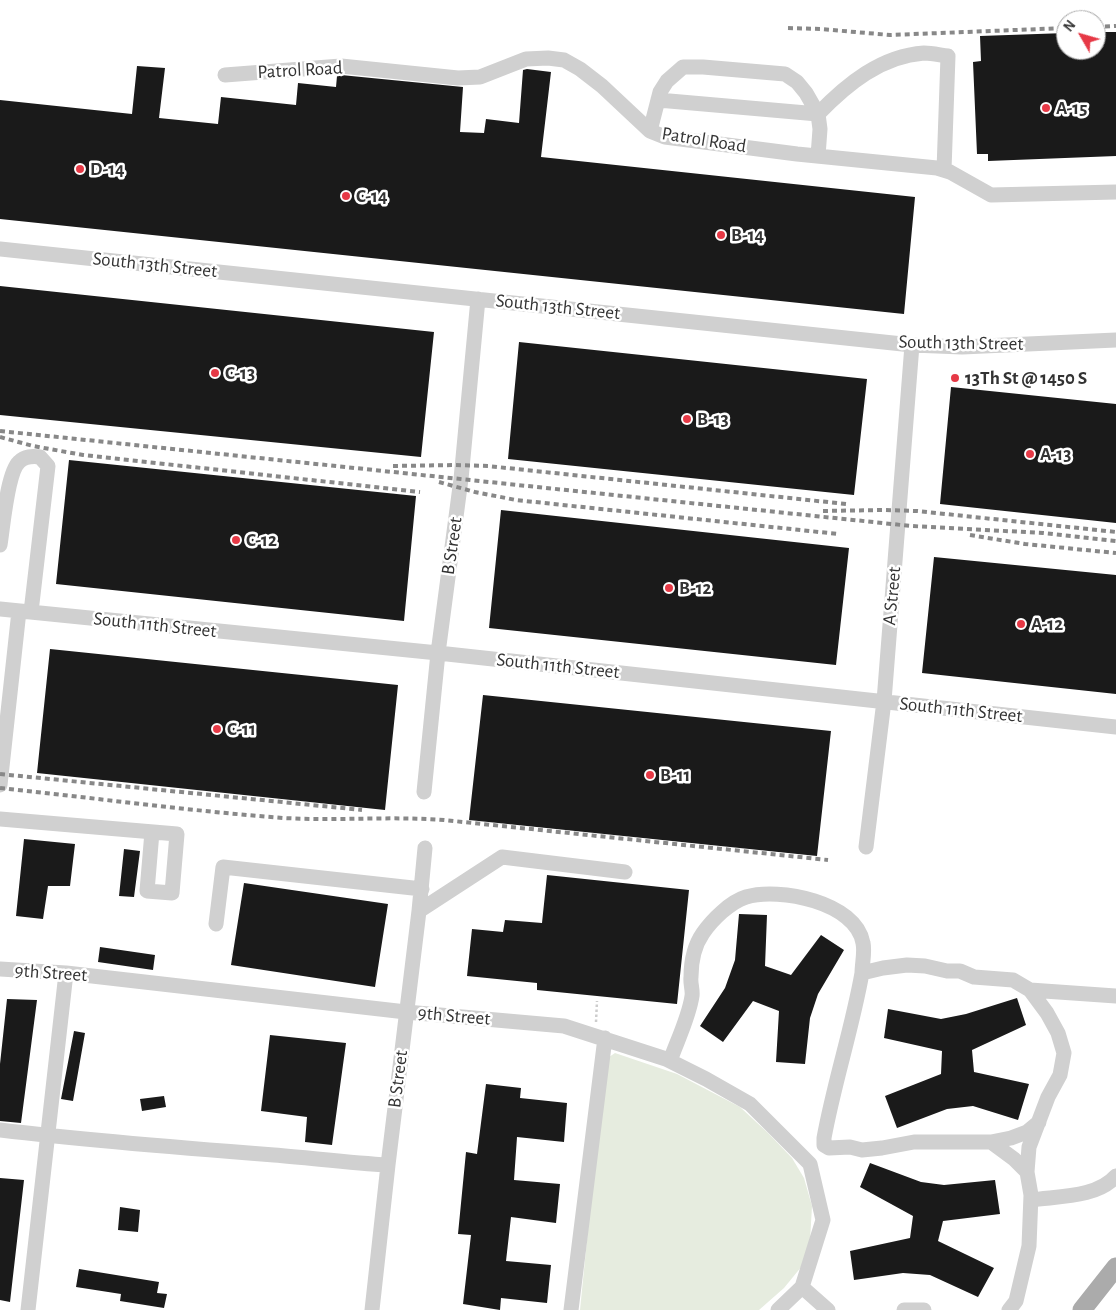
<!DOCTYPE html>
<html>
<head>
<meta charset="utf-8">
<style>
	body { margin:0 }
	#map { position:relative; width:1116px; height:1310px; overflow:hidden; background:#fff; font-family:"Alegreya Sans",sans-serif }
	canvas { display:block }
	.north { position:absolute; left:1056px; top:10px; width:50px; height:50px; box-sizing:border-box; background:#fff; border:1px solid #adadad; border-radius:50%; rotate:308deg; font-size:14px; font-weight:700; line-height:20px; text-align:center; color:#333 }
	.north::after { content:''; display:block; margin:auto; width:18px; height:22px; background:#e63946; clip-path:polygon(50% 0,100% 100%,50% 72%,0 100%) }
</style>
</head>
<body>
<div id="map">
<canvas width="1116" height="1310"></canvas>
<div class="north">N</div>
</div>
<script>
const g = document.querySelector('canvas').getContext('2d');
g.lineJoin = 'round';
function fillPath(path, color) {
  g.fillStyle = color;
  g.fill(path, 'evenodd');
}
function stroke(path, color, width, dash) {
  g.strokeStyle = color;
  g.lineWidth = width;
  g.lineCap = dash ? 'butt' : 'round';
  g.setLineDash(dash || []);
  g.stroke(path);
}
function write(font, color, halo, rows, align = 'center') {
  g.font = font + ' "Alegreya Sans",sans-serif';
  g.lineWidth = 5;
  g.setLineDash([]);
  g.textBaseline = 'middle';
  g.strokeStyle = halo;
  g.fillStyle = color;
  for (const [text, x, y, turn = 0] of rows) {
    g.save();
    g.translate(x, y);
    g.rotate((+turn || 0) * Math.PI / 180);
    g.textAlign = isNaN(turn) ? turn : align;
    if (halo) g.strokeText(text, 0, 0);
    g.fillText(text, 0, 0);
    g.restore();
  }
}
fillPath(new Path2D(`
	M615 1053 677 1074 740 1107 768 1133 792 1158 804 1178 812 1206 810 1241 802 1266 784 1288 759 1310H580L604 1069 606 1059Z`), '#e6ecdf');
fillPath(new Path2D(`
	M1096 32H1116V156L988 161V154H977L973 62 981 61 980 36 1066 33V50H1096Z
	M137 66 165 68 159 118 218 124 221 97 296 105 298 83 336 87 337 76 341 75 463 87 460 132 484 133 486 119 519 123 523 70 527 69 551 72 541 157 915 197 904 314 0 219V100L132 114Z
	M0 286 434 332 421 457 0 415Z
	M519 342 867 379 854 495 508 459Z
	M951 387 1116 404V523L940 504Z
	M69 460 416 496 404 621 56 584Z
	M501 510 849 548 836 665 489 628Z
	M934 557 1116 575V694L922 673Z
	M50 649 398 685 385 810 37 773Z
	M483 695 831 731 817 856 469 820Z
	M24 839 75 844 70 886H48L43 919 16 916Z
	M124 849 140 851 134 897 119 896Z
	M547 875 689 890 677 1004 537 990V983L467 976 472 929 503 932 505 920 542 923Z
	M244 883 388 904 375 987 231 965Z
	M739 914 767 915 765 966 791 975 821 935 844 950 818 994 810 1018 805 1064 776 1062 779 1011 753 1001 723 1042 700 1026 725 988 735 960Z
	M100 947 155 955 153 970 98 962Z
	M1017 998 1026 1025 972 1050 974 1072 1029 1084 1018 1120 973 1106 947 1109 897 1128 885 1096 941 1074 942 1051 884 1038 888 1009 941 1019 966 1014Z
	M7 999 37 1000 21 1123 0 1121V1064Z
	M74 1031 85 1033 73 1101 61 1099Z
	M270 1035 346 1043 332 1145 305 1142 307 1117 261 1111Z
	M486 1084 521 1088 520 1098 567 1103 564 1142 517 1137 514 1180 560 1184 556 1223 511 1217 506 1261 551 1265 547 1303 501 1298 500 1310 463 1304 471 1235 458 1234 466 1152 477 1154Z
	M164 1096 166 1107 142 1111 140 1099Z
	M870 1163 921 1182 944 1185 995 1180 1000 1214 943 1221 938 1241 994 1268 978 1297 930 1275 903 1273 854 1280 850 1251 910 1238 913 1216 860 1187Z
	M0 1178 24 1180 10 1302 0 1300Z
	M120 1207 140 1210 138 1232 118 1230Z
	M79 1269 159 1282 157 1293 167 1294 164 1308 120 1301 121 1294 76 1287Z`), '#1a1a1a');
stroke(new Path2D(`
	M596 1022 597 1001`), '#cdcdcd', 2.5, [2.5, 2.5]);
stroke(new Path2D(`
	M225 75 341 66 458 78 480 77 526 59 548 58 564 60 580 69 602 86 650 131 665 137 797 154 937 168 950 172 991 195 1116 192
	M658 100 818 114C847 84 881 56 924 53 932 53 940 55 948 56L944 170
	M650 131 660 92 667 81 683 67H703L785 74 797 82 806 93 818 114 820 129 818 156
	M0 249 912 345 962 347 1116 340
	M0 545C3 528 7 473 19 462 25 456 32 456 40 457L48 466 31 612
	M0 609 438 653 1116 727
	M0 785 19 611
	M424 792 438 653 461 479 478 299
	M0 819 177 834 172 893 147 891 152 832
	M866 847 884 701 912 345
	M419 911 502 857 625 872
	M216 924 223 867 422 889
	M0 969 66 973 406 1012 564 1026 666 1059 706 1079 750 1104 810 1164 823 1220 802 1287 778 1310
	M862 973C852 1029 834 1083 824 1138V1145L829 1148 850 1147 862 1150 882 1148 914 1142H991L1011 1138 1027 1132 1039 1122
	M670 1061C677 1041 689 1017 692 996 693 990 690 983 691 977 691 962 694 946 703 933 712 920 730 902 746 897 779 887 856 902 863 943 865 952 862 964 862 973L883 968 907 965 925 966 947 971H960L974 977 1013 980 1030 990 1116 996
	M0 1130C91 1141 182 1148 274 1155 312 1158 350 1163 388 1165
	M991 1142 1014 1159 1027 1172
	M1031 1200C1057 1196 1097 1198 1116 1176
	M802 1287 828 1310
	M28 1310 66 973
	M372 1310 388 1165 419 911 425 848
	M571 1310 605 1038
	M904 1310H924
	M1009 1310 1016 1301 1029 1246 1031 1195 1027 1172 1029 1147 1048 1097 1060 1075 1064 1053 1058 1033 1047 1013 1030 990`), '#d0d0d0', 15);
stroke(new Path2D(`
	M1082 1310 1116 1267`), '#ababab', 19);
stroke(new Path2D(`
	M1096 27 1116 26
	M788 28 820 29 890 35 1066 28
	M0 431 911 526 1043 533 1116 541
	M0 437 33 446 83 455 420 492
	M393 466 455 465 488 466 846 504
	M439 482 475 492 516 500 838 534
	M823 511 884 510 917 511 1116 532
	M970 535 1025 544 1116 553
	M0 774 362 810
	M0 788C95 798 189 811 284 818 338 821 391 816 444 820L828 860`), '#888', 4, [5, 4]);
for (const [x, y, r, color] of [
	[1046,108,5,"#e63946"],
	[80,169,5,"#e63946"],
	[346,196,5,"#e63946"],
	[721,235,5,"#e63946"],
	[215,373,5,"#e63946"],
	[955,378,5,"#e63946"],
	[687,419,5,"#e63946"],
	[1030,454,5,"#e63946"],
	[236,540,5,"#e63946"],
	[669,588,5,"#e63946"],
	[1021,624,5,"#e63946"],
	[217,729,5,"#e63946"],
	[650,775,5,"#e63946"]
]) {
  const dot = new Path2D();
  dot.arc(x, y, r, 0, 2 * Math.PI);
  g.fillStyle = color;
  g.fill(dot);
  stroke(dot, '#fff', 2);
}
write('19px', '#333', '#fff', [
	["Patrol Road",300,70,-3],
	["Patrol Road",704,140,9],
	["South 13th Street",155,265,6],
	["South 13th Street",558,307,6],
	["South 13th Street",961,343,1],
	["B Street",452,546,-82],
	["A Street",892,596,-85],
	["South 11th Street",155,625,6],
	["South 11th Street",558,666,6],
	["South 11th Street",961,710,6],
	["9th Street",51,973,4],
	["9th Street",454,1016,5],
	["B Street",398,1079,-83]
]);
write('bold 19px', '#333', '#fff', [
	["A-15",1056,108],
	["D-14",90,169],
	["C-14",356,196],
	["B-14",731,235],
	["C-13",225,373],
	["13Th St @ 1450 S",965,378],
	["B-13",697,419],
	["A-13",1040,454],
	["C-12",246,540],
	["B-12",679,588],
	["A-12",1031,624],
	["C-11",227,729],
	["B-11",660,775]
], 'left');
</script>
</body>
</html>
